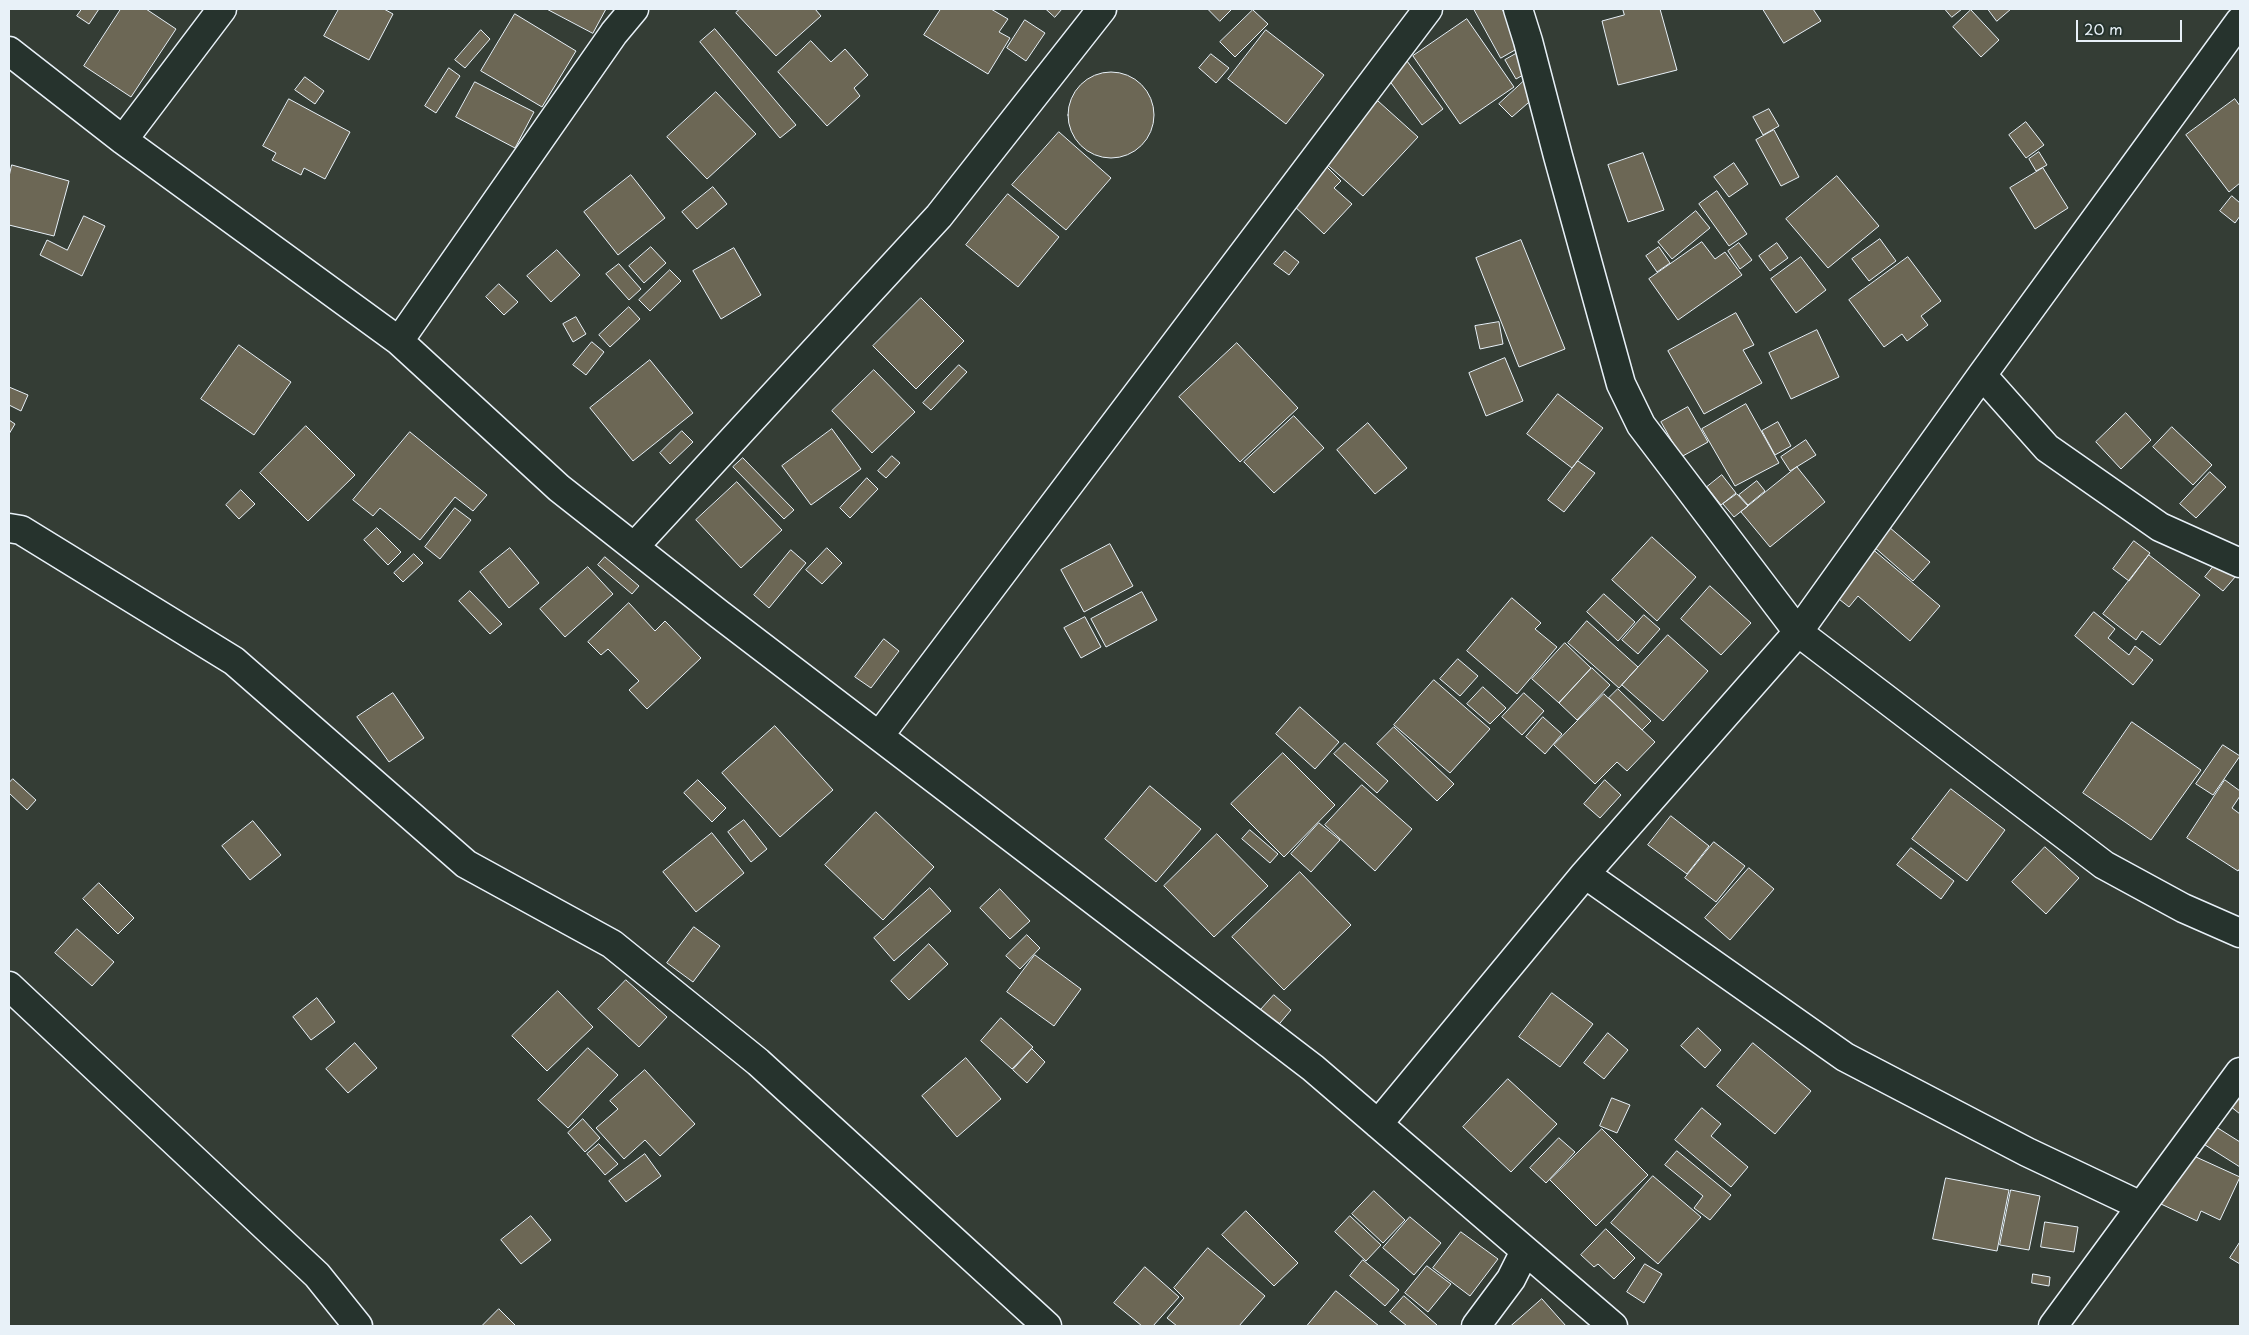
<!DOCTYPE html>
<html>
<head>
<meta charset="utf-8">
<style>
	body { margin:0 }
	#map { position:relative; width:2249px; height:1335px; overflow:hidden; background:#343d35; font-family:"Playpen Sans",sans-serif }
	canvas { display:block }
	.frame { position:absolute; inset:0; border:10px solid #e8f1f8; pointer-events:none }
	.scale { position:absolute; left:2076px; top:20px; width:106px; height:22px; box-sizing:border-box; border:2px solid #e8f1f8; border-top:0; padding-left:6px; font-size:15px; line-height:18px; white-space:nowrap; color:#e8f1f8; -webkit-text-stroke:4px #26332d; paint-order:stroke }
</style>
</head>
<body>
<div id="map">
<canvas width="2249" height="1335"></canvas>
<div class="frame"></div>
<div class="scale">20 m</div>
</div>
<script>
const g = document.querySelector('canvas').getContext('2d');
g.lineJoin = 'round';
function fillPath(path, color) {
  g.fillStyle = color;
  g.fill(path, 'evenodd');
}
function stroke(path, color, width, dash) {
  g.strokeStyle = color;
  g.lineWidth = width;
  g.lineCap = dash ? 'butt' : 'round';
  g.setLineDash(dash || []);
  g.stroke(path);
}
const building = new Path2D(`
	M82 9H99L89 24 77 16Z
	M121 9H146L176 29 131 97 84 66Z
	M339 9H384L393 14 369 60 324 36Z
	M547 9H606L593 33Z
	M740 9H815L821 16 776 56 736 13Z
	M941 9H991L1008 19 999 32 1010 38 988 74 924 35Z
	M1046 9H1062L1055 17Z
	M1208 9H1232L1220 21Z
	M1474 9H1502L1522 46 1501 58Z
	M1623 9H1660L1677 70 1618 85 1602 21 1624 15Z
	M1763 9H1813L1821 21 1784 43Z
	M1945 9H1962L1952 17Z
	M1988 9H2011L1997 21Z
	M1253 10 1268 24 1235 57 1220 42Z
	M1971 10 1999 40 1981 57 1953 27Z
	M515 14 576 51 542 107 481 71Z
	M1467 19 1514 87 1460 124 1413 56Z
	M1025 20 1045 33 1026 61 1007 48Z
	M715 29 796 125 780 138 700 42Z
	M481 30 490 39 465 68 455 60Z
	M1266 30 1324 75 1286 124 1228 79Z
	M811 41 831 62 845 49 868 75 854 88 860 96 827 126 778 72Z
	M1521 51 1532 70 1516 79 1505 60Z
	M1211 54 1229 68 1216 83 1199 68Z
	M1407 61 1443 109 1422 125 1386 76Z
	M449 68 460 76 436 113 425 106Z
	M1068 115a43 43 0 1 1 86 0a43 43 0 1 1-86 0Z
	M305 77 324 91 315 104 295 90Z
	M475 82 534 112 515 148 456 117Z
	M1523 82 1536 96 1512 117 1499 104Z
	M716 92 756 134 707 179 667 137Z
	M289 99 350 132 325 179 304 168 301 175 272 160 276 153 263 146Z
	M2235 99 2240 106V183L2229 192 2186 135Z
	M1378 101 1418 137 1363 196 1323 161Z
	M1769 109 1779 126 1763 135 1753 117Z
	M2026 122 2044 145 2026 158 2009 135Z
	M1774 130 1799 177 1781 186 1756 140Z
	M1059 132 1111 178 1066 230 1012 185Z
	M2039 152 2047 165 2036 171 2029 159Z
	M1643 153 1664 210 1628 222 1608 165Z
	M1734 163 1748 184 1729 197 1714 177Z
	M12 165 69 181 54 236 9 225V177Z
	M1326 166 1341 181 1334 188 1352 204 1324 234 1291 203Z
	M2043 168 2068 208 2035 229 2010 188Z
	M631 175 665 218 618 255 584 212Z
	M1837 176 1879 226 1828 268 1786 219Z
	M713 187 727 204 697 229 682 212Z
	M1717 191 1747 234 1729 246 1699 204Z
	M1008 194 1059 237 1018 287 966 245Z
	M2232 196 2240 203V216L2235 223 2220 211Z
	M1696 211 1710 228 1672 259 1658 242Z
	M84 216 105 226 82 276 40 255 47 240 67 250Z
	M1880 239 1896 261 1869 281 1852 259Z
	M1521 240 1565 349 1519 367 1476 258Z
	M1702 242 1715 259 1725 252 1742 275 1678 320 1649 279Z
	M1739 243 1752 260 1740 269 1728 251Z
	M1777 243 1788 258 1770 271 1759 256Z
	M651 247 666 263 644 283 629 266Z
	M1659 247 1670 263 1657 272 1646 256Z
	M734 248 761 295 721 319 693 271Z
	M557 250 580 275 551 302 527 276Z
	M1285 251 1299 262 1289 275 1274 264Z
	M1801 257 1826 290 1796 313 1771 279Z
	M1908 257 1941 301 1921 316 1928 325 1907 341 1902 334 1884 347 1849 300Z
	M619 264 641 289 629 300 606 274Z
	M670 270 681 281 650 311 639 300Z
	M499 284 518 302 504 315 486 297Z
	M921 298 964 341 916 389 873 346Z
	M629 307 640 319 610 347 599 335Z
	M1736 313 1754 345 1743 350 1762 383 1704 414 1668 351Z
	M576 317 586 334 573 342 563 324Z
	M1499 322 1503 344 1480 349 1475 326Z
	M1817 330 1839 377 1791 399 1769 353Z
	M592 342 604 352 586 375 573 365Z
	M1237 343 1298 408 1240 462 1179 397Z
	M239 345 291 382 254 435 201 399Z
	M1505 358 1523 401 1486 416 1469 373Z
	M650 360 693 413 633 461 590 408Z
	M959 365 967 372 931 410 923 403Z
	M874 370 915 412 872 453 832 411Z
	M9 387 28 395 21 411 9 405Z
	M1558 394 1603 428 1572 468 1527 434Z
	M1746 404 1779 463 1735 486 1702 429Z
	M1688 407 1708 442 1681 457 1661 422Z
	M2126 413 2151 440 2121 469 2096 442Z
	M1294 416 1324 448 1274 493 1244 462Z
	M9 420 15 424 9 434Z
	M1778 422 1791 446 1775 455 1762 431Z
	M1368 423 1407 468 1375 494 1337 450Z
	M306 426 355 475 308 521 260 473Z
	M2172 427 2212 465 2193 485 2153 447Z
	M832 429 861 469 811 505 782 466Z
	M682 431 693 442 670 464 660 453Z
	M410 432 487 495 473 511 455 497 420 540 380 508 373 516 353 500Z
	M1806 440 1816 455 1790 471 1781 457Z
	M892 456 900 463 886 478 878 471Z
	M743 458 794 510 784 519 733 467Z
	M1578 461 1595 473 1564 512 1548 500Z
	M1797 467 1825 502 1770 547 1741 512Z
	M2210 472 2226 487 2196 518 2180 504Z
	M1722 475 1736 493 1721 505 1707 487Z
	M867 478 878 489 850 518 840 508Z
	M1757 481 1765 491 1748 505 1739 495Z
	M737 482 782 530 741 568 696 520Z
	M241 490 255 504 239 519 226 505Z
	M1737 494 1748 506 1734 517 1723 504Z
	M455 508 471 520 440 559 425 547Z
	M1889 527 1930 562 1913 581 1873 546Z
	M377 528 401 552 388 565 364 540Z
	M1652 537 1696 577 1657 621 1612 580Z
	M2134 541 2150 553 2129 581 2113 569Z
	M1110 544 1133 586 1084 612 1061 570Z
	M1870 547 1940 606 1910 641 1858 596 1849 607 1830 592Z
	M510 548 539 583 509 608 480 572Z
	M827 548 842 563 822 584 806 570Z
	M791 550 806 563 769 608 754 595Z
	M414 554 423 563 403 582 394 573Z
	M2149 555 2200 595 2160 645 2142 631 2136 640 2103 614Z
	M605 557 639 586 632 594 598 565Z
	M2217 562 2236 576 2223 591 2205 577Z
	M588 567 613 594 565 637 540 609Z
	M1710 586 1751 623 1721 655 1681 619Z
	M470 591 502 624 490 634 459 601Z
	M1142 592 1157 620 1106 647 1091 619Z
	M1604 594 1635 622 1618 641 1587 612Z
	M1512 598 1541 623 1535 629 1557 647 1517 694 1467 651Z
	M629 603 655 631 665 621 701 658 647 709 629 690 639 681 608 649 601 655 588 642Z
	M2094 612 2115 629 2108 638 2129 655 2135 646 2153 660 2133 685 2075 636Z
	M1644 615 1660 629 1638 654 1622 640Z
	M1085 617 1101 647 1081 658 1064 628Z
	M1587 621 1638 667 1619 688 1568 643Z
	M1668 635 1708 671 1663 721 1622 685Z
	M884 639 899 651 871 688 855 677Z
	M1565 643 1591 668 1559 703 1532 679Z
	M1458 659 1478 676 1460 696 1440 679Z
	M1592 668 1610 685 1577 720 1559 703Z
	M1434 680 1490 729 1450 773 1394 725Z
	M1483 687 1506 708 1490 724 1467 704Z
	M1618 689 1651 721 1642 730 1609 698Z
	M393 693 424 738 389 762 357 717Z
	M1524 693 1544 711 1522 735 1502 717Z
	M1604 694 1655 742 1627 771 1617 762 1595 784 1554 745Z
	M1300 707 1339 742 1315 769 1276 734Z
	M1543 717 1562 734 1545 754 1526 737Z
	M2132 722 2201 770 2151 840 2083 793Z
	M775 726 833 790 780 837 722 773Z
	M1394 727 1454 784 1437 801 1377 744Z
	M1345 743 1388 781 1377 793 1334 754Z
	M2223 745 2240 756 2213 795 2196 784Z
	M1283 753 1335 805 1284 857 1231 804Z
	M13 779 36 800 27 810 9 793V783Z
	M698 780 726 808 712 822 684 793Z
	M1605 780 1621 795 1600 818 1584 804Z
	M2225 780 2240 791V796L2232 808 2240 814V868L2238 871 2187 838Z
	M1362 785 1412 829 1375 871 1325 825Z
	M1150 786 1201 829 1156 882 1105 839Z
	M1951 789 2005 830 1967 881 1912 839Z
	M876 812 934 867 883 920 825 865Z
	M1671 816 1709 846 1687 874 1648 845Z
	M744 820 767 849 751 862 728 832Z
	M253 821 281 855 250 880 222 846Z
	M1319 823 1340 840 1311 872 1291 854Z
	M1250 830 1278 854 1270 863 1242 839Z
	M712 833 744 873 696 912 663 872Z
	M1217 834 1268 886 1214 937 1164 886Z
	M1714 842 1745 866 1716 902 1685 878Z
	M2045 847 2079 878 2046 914 2012 882Z
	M1911 848 1954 881 1941 899 1897 865Z
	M1749 868 1774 889 1730 940 1705 918Z
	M1300 872 1351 925 1284 990 1232 937Z
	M99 883 134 918 118 934 83 899Z
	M930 888 951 911 894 961 874 938Z
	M1000 889 1030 921 1010 939 980 908Z
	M694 927 720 946 693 982 667 963Z
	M77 929 114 962 92 986 55 953Z
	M1027 935 1040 948 1020 969 1006 956Z
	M929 944 948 964 909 1000 891 981Z
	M1035 955 1081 989 1054 1026 1007 992Z
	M626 980 667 1017 639 1047 598 1009Z
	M558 991 593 1027 547 1071 512 1036Z
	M1552 993 1593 1024 1560 1067 1519 1037Z
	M1274 995 1291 1010 1275 1029 1257 1014Z
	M317 998 335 1022 311 1040 293 1017Z
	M1001 1018 1033 1047 1012 1069 981 1041Z
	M1698 1028 1721 1050 1705 1068 1681 1046Z
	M1608 1033 1628 1050 1604 1079 1584 1063Z
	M355 1043 377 1068 348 1093 326 1069Z
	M1753 1043 1811 1091 1775 1134 1717 1086Z
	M588 1048 618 1075 568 1128 538 1100Z
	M1032 1049 1045 1062 1027 1083 1013 1070Z
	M966 1058 1001 1099 957 1137 922 1096Z
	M645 1070 695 1124 660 1156 645 1140 624 1159 596 1128 618 1109 610 1101Z
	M1508 1079 1557 1124 1511 1172 1463 1127Z
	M2240 1092V1114L2230 1106Z
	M1612 1098 1630 1105 1617 1133 1600 1126Z
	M1702 1108 1721 1124 1711 1136 1748 1167 1731 1187 1675 1140Z
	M583 1119 600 1138 585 1152 568 1133Z
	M2213 1125 2240 1142V1167L2202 1143Z
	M1602 1129 1648 1175 1596 1226 1550 1180Z
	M1559 1138 1575 1152 1546 1183 1530 1168Z
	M599 1144 618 1164 605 1175 587 1154Z
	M1677 1151 1731 1195 1710 1220 1694 1208 1703 1196 1665 1165Z
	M2185 1152 2240 1177 2220 1220 2201 1211 2197 1221 2161 1204Z
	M645 1154 661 1176 626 1202 609 1181Z
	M1653 1176 1701 1217 1658 1264 1611 1223Z
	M1946 1178 2009 1190 1997 1251 1933 1239Z
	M2011 1190 2040 1196 2029 1250 2000 1245Z
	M1374 1191 1405 1220 1383 1243 1352 1214Z
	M1246 1211 1298 1263 1274 1286 1222 1235Z
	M531 1216 551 1240 521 1264 501 1240Z
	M1350 1216 1381 1245 1366 1261 1335 1232Z
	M1410 1217 1441 1243 1414 1275 1383 1248Z
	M2045 1222 2078 1227 2074 1252 2041 1247Z
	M1606 1229 1635 1258 1614 1279 1598 1264 1594 1267 1581 1255Z
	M1461 1232 1498 1259 1470 1296 1433 1268Z
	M2240 1242V1264L2230 1258Z
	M1208 1248 1265 1296 1239 1326H1177L1167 1318 1184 1298 1174 1288Z
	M1363 1260 1399 1290 1385 1306 1350 1276Z
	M1645 1264 1662 1274 1644 1303 1627 1292Z
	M1427 1266 1451 1284 1428 1312 1405 1293Z
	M1145 1267 1179 1297 1153 1326H1142L1114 1303Z
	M2033 1274 2050 1277 2049 1286 2032 1283Z
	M1336 1291 1379 1326H1307Z
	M1404 1296 1437 1325 1436 1326H1407L1390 1312Z
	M1542 1299 1566 1326H1511Z
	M499 1309 516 1326H482Z`);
fillPath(building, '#6c6755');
stroke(building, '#e8f1f8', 1);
const street = new Path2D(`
	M1518 9 1528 41 1558 156 1621 384 1641 425 1798 632 2104 865 2183 908 2240 933
	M9 51 123 140 399 341 559 488 719 614 1313 1068 1613 1326
	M123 140 222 9
	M399 341 614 33 634 9
	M1982 375 2047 448 2160 527 2240 563
	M9 528 21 530 234 661 466 864 612 944 758 1062 1047 1326
	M634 547 939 216 1102 9
	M879 736 1428 9
	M1585 874 1845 1057 2027 1152 2141 1206
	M9 986 317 1275 358 1326
	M1378 1124 1585 874 1798 632 1982 375 2240 21
	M1476 1326 1511 1279 1525 1251
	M2053 1326 2240 1072`);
stroke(street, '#e8f1f8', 31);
stroke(street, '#26332d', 28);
</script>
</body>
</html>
